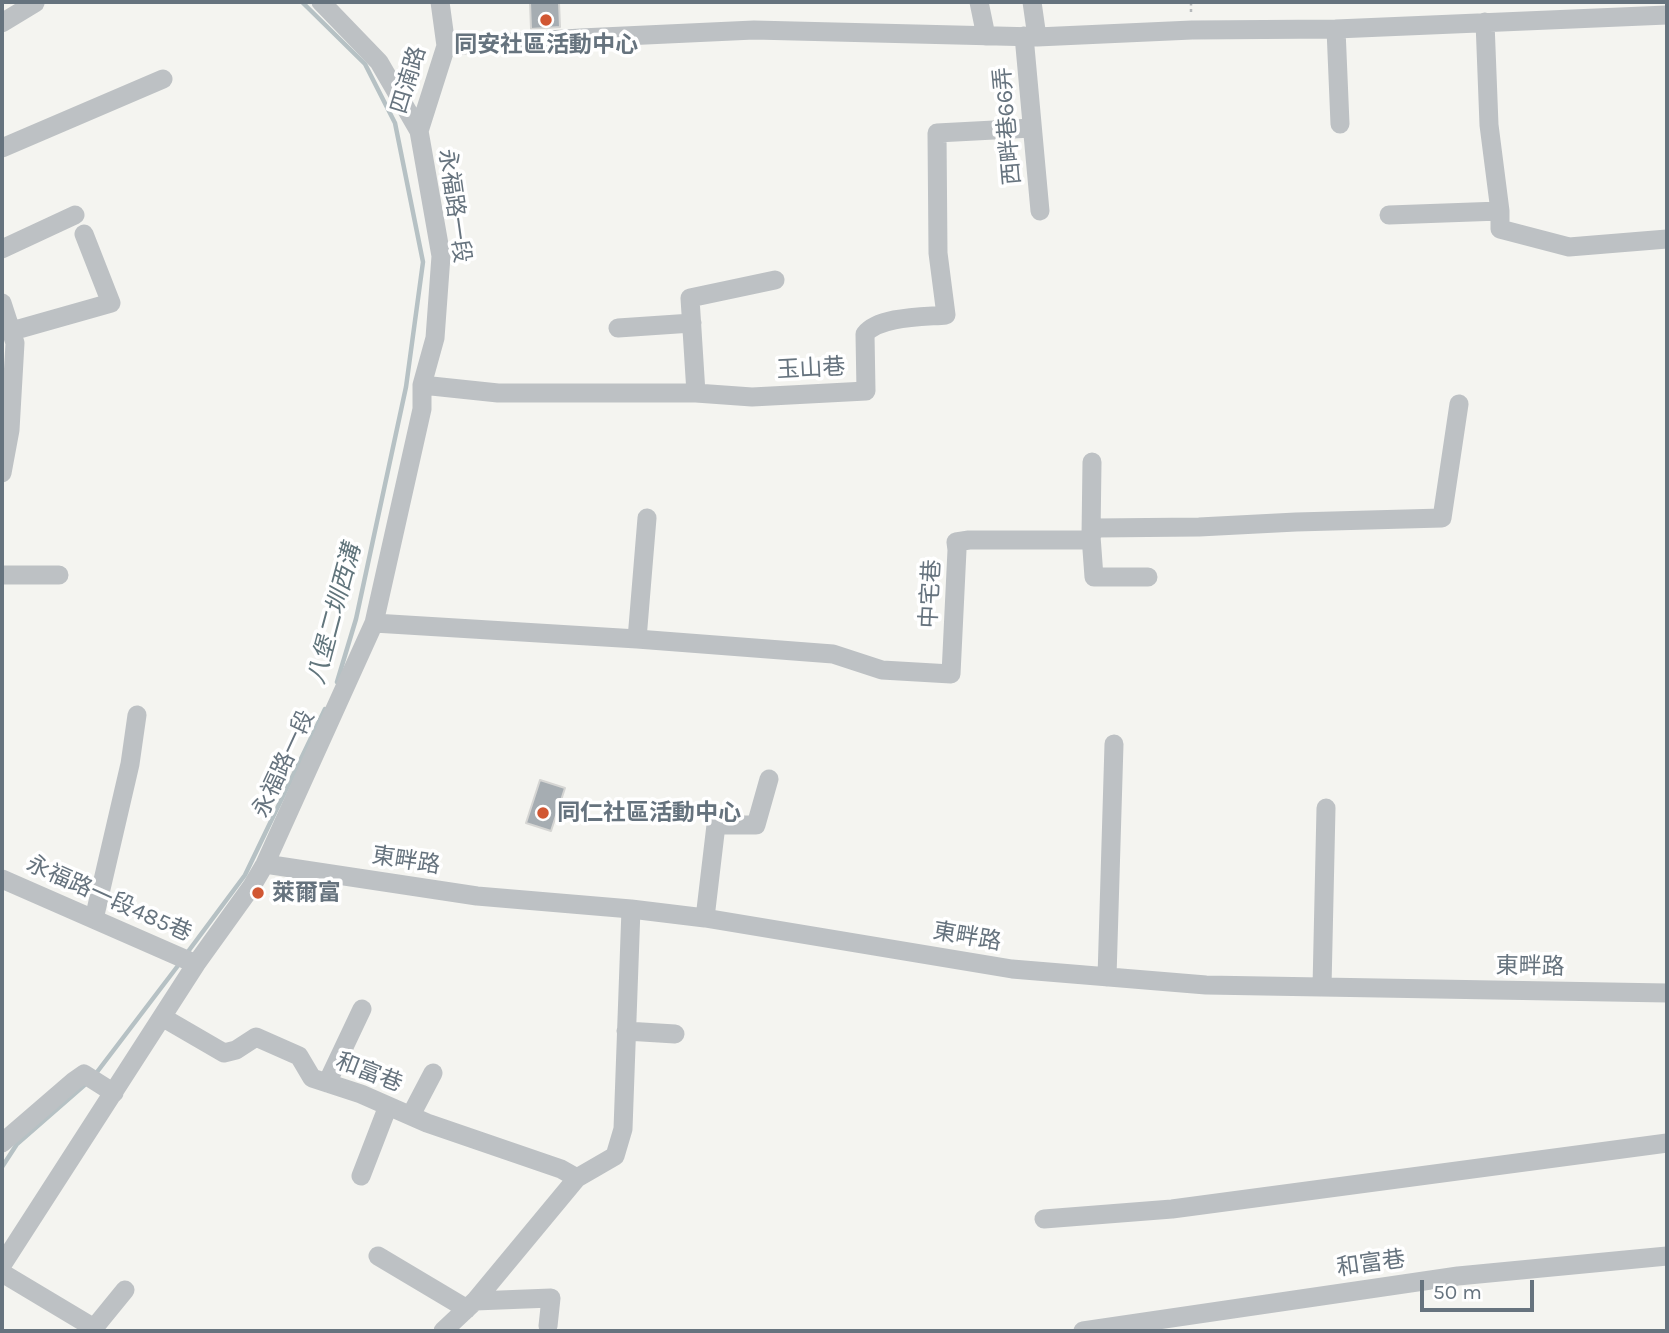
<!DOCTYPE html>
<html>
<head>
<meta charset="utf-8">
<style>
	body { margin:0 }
	#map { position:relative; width:1669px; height:1333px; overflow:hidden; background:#f4f4f0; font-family:Karla,sans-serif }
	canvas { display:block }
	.frame { position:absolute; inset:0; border:4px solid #66737e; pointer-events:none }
	.scale { position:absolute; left:1420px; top:1280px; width:114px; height:32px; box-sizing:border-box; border:4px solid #66737e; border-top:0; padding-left:9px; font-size:21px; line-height:24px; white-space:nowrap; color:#66737e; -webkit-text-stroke:5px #fff; paint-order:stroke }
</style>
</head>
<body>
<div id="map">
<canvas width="1669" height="1333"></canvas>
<div class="frame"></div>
<div class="scale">50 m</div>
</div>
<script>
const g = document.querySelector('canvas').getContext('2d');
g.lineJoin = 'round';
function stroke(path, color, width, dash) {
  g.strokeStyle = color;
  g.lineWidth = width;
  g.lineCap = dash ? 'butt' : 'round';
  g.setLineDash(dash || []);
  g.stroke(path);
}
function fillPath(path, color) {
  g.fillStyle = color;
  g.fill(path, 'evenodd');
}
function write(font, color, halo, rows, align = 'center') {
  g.font = font + ' Karla,"Noto Sans TC",sans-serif';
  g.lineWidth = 7;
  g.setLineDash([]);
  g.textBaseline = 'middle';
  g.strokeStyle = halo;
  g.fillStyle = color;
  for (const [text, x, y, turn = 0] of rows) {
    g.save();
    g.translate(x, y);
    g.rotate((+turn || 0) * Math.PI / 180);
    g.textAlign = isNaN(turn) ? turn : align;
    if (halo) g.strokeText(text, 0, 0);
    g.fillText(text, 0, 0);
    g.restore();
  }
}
stroke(new Path2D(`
	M302 2 365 64 395 123 423 262 406 387 356 619 337 682
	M187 953 245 875 325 709
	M94 1076 180 963
	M2 1167 17 1144 88 1082`), '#b6c1c4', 4.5);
const building = new Path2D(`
	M530 2H559L560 27 531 29Z
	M540 780 565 788 551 831 526 823Z`);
fillPath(building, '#a6adb2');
stroke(building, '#d5d5d3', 2);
stroke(new Path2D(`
	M1191 2V12`), '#b7babc', 2.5, [3.5, 3.5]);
stroke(new Path2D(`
	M979 2 986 36
	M1032 2 1037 37
	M2 23 35 3
	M1336 29 1340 124
	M1024 36 1040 211
	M446 46 581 38 754 30 1037 37 1192 30 1336 29 1667 15
	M419 131 446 46 440 2
	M2 148 163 79
	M1500 211V229L1569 247 1667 239
	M1389 215 1500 211 1489 125 1485 22
	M2 249 75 215
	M2 303 15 343 10 430 2 473
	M618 328 692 323
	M12 331 111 303 84 234
	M422 385 498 393H696L752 397 866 391 865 334C879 316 924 317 946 315L938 253 937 133 1032 128
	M696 393 690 298 775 280
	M1092 462 1091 536 1094 577H1148
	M2 575H59
	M374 623 637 639 833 654 882 670 951 674 957 550 956 542 969 540H1086L1091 536 1096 528 1199 527 1296 522 1442 518 1459 404
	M637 639 647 518
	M265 864 477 896 631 909 705 918 1012 969 1206 985 1667 993
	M2 879 196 964
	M705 918 716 825H756L769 779
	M94 919 130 764 137 715
	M1107 977 1114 744
	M1322 987 1326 808
	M162 1017 224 1053 236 1050 256 1037 299 1056 312 1078 361 1094 427 1123 561 1169 577 1178
	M626 1031 675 1034
	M327 1083 362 1009
	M411 1115 433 1073
	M2 1143 74 1081 84 1074 114 1093
	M361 1176 388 1106
	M1044 1219 1172 1209 1667 1143
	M378 1256 467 1309
	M2 1265 196 964 252 886 265 864 374 623 422 409V385L435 338 441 256 419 131 379 62 321 2
	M2 1273 94 1328 125 1290
	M475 1301 551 1298 548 1326
	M443 1331 475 1301 577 1178 615 1156 623 1129 631 909
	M1083 1331 1458 1276 1667 1256`), '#bdc1c4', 19);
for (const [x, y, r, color] of [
	[546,20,7,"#d15733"],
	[543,813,7,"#d15733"],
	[258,893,7,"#d15733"]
]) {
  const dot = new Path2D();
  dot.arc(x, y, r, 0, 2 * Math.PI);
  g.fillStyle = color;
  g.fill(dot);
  stroke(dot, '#fff', 2.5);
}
write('bold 23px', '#66737e', '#fff', [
	["同安社區活動中心",546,45,"center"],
	["同仁社區活動中心",557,813],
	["萊爾富",272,893]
], 'left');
write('23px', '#66737e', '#fff', [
	["四湳路",409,80,-73],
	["西畔巷66弄",1008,126,-95],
	["永福路一段",454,206,82],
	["玉山巷",811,369,-3],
	["中宅巷",931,594,-87],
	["永福路一段",284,764,-65],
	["東畔路",406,861,9],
	["永福路一段485巷",109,899,24],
	["東畔路",967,937,10],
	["東畔路",1530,967,1],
	["和富巷",369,1073,21],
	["和富巷",1371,1264,-8]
]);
write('italic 24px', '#61757c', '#fff', [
	["八堡二圳西溝",335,614,-75]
]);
</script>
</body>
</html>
